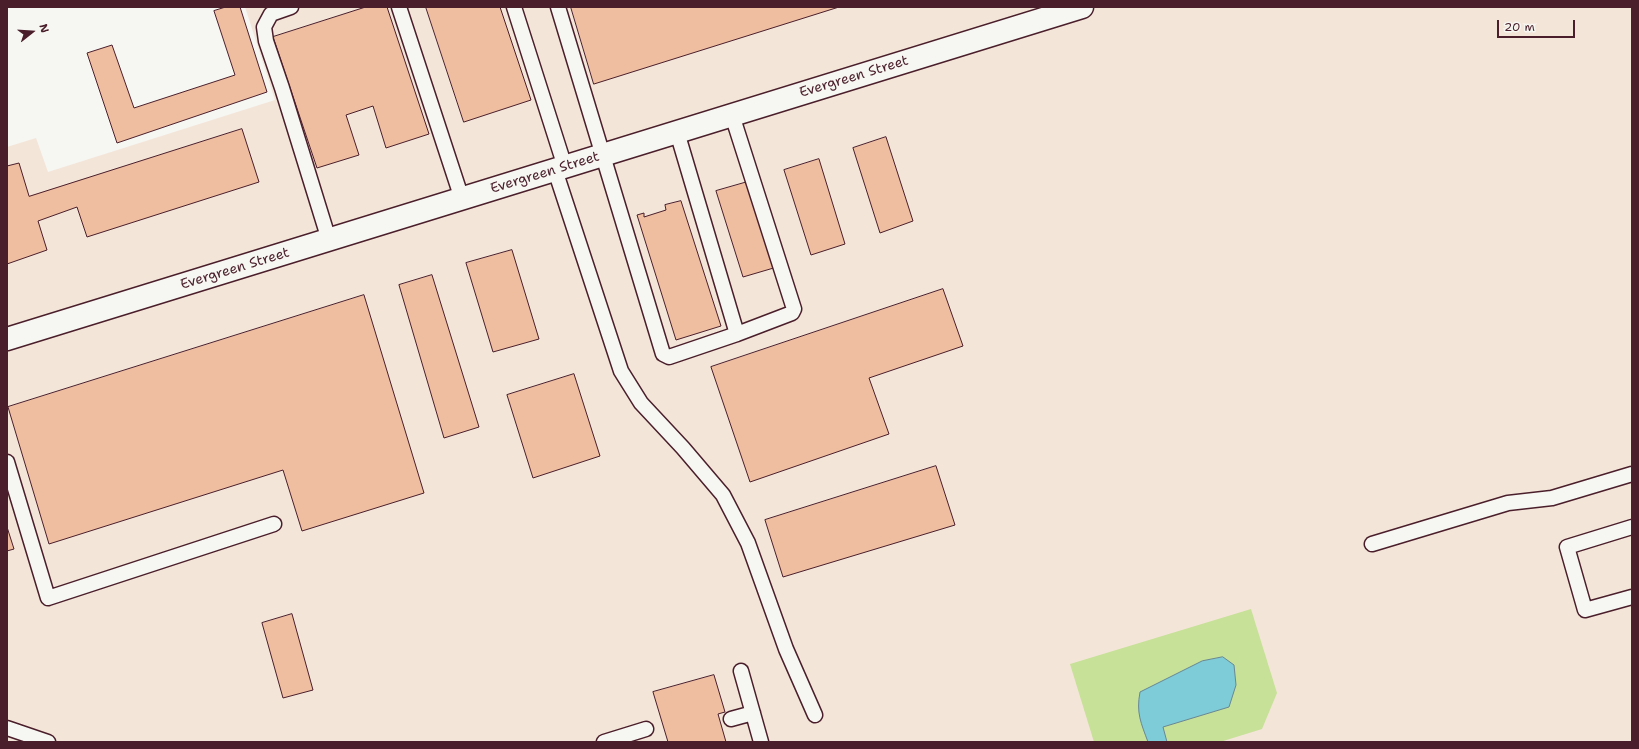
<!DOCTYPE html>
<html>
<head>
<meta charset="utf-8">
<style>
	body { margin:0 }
	#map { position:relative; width:1639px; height:749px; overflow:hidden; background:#f6f6f2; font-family:"Shantell Sans",sans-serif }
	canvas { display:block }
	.frame { position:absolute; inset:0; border:8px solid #4a1f2b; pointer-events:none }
	.north { position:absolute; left:12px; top:12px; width:40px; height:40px; -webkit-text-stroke:3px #f6f6f2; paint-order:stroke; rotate:73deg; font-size:11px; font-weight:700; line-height:16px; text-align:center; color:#4a1f2b }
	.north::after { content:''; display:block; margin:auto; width:14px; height:18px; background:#4a1f2b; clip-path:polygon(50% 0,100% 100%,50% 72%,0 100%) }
	.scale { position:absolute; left:1497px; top:20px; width:78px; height:18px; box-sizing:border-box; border:2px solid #4a1f2b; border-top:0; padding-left:5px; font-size:12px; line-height:14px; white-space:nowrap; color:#4a1f2b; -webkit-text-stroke:3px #f6f6f2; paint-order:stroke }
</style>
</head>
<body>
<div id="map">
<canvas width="1639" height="749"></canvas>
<div class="frame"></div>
<div class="north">N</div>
<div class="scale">20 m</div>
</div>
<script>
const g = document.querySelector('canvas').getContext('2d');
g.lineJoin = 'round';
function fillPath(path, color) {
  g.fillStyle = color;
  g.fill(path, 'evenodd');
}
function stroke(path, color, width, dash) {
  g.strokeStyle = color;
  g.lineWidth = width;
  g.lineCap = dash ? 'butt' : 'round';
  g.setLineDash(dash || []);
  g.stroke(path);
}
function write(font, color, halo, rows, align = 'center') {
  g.font = font + ' "Shantell Sans",sans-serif';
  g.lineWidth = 4;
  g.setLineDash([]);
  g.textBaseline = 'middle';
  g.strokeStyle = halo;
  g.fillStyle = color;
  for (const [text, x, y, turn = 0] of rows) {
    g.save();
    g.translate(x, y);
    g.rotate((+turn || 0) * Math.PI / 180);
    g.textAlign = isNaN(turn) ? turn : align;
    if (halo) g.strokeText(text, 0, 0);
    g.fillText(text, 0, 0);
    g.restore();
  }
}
fillPath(new Path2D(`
	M245 7H1632V742H7V147L36 138 48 172 275 100Z`), '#f4e5d9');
fillPath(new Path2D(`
	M1251 609 1277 693 1262 729 1220 742H1094L1070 664Z`), '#c7e198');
const water = new Path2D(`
	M1223 657 1234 665 1236 685 1229 707 1163 727 1167 742H1148C1141 723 1136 713 1140 692L1202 661Z`);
fillPath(water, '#7dccd8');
stroke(water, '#698793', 1);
const building = new Path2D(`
	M226 7H240L267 92 117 143 87 53 112 45 134 108 235 75 214 11Z
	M366 7H387L429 134 386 148 373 106 346 115 359 155 317 168 273 37Z
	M426 7H500L531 100 464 122Z
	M571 7H839L594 84Z
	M242 129 259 182 87 237 77 207 38 221 47 250 7 264V166L19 163 29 196Z
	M886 137 913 221 880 233 853 148Z
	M819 159 845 244 811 255 784 170Z
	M751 181 777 267 743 277 716 191Z
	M681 201 721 326 676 340 637 215 644 213V217L666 210 665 205Z
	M512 250 539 339 493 352 466 263Z
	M432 275 479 427 444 438 399 285Z
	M943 289 963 346 869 378 889 434 750 482 711 367Z
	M364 295 424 493 302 531 283 470 49 544 8 407Z
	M574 374 600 456 533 478 507 395Z
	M936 466 955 525 783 577 765 520Z
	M7 527 14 549 7 551Z
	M292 614 313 690 283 698 262 623Z
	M714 675 725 712 718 714 726 742H668L653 692Z`);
fillPath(building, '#efbda0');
stroke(building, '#4a1f2b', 1);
const service = new Path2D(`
	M291 7 271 14 264 27 266 41 282 88 329 240
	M399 7 462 199
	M514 7 565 167
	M558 7 663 354 669 357 737 334 677 132
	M732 115 794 309 792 313 737 334
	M555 170 621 371 641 403 683 448 723 495 748 543 786 649 815 715
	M7 462 48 598 274 524
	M1632 527 1567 547 1585 610 1632 597
	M1372 544 1508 503 1552 498 1632 474
	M741 671 761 742
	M731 719 753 713
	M7 728 48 742
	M604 742 646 729`);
const minor = new Path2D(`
	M7 339 1082 7`);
stroke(service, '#4a1f2b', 17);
stroke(minor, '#4a1f2b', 25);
stroke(service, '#f6f6f2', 14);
stroke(minor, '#f6f6f2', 22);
write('14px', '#4a1f2b', '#f6f6f2', [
	["Evergreen Street",854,77,-17],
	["Evergreen Street",545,173,-17],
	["Evergreen Street",235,269,-17]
]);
</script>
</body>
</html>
